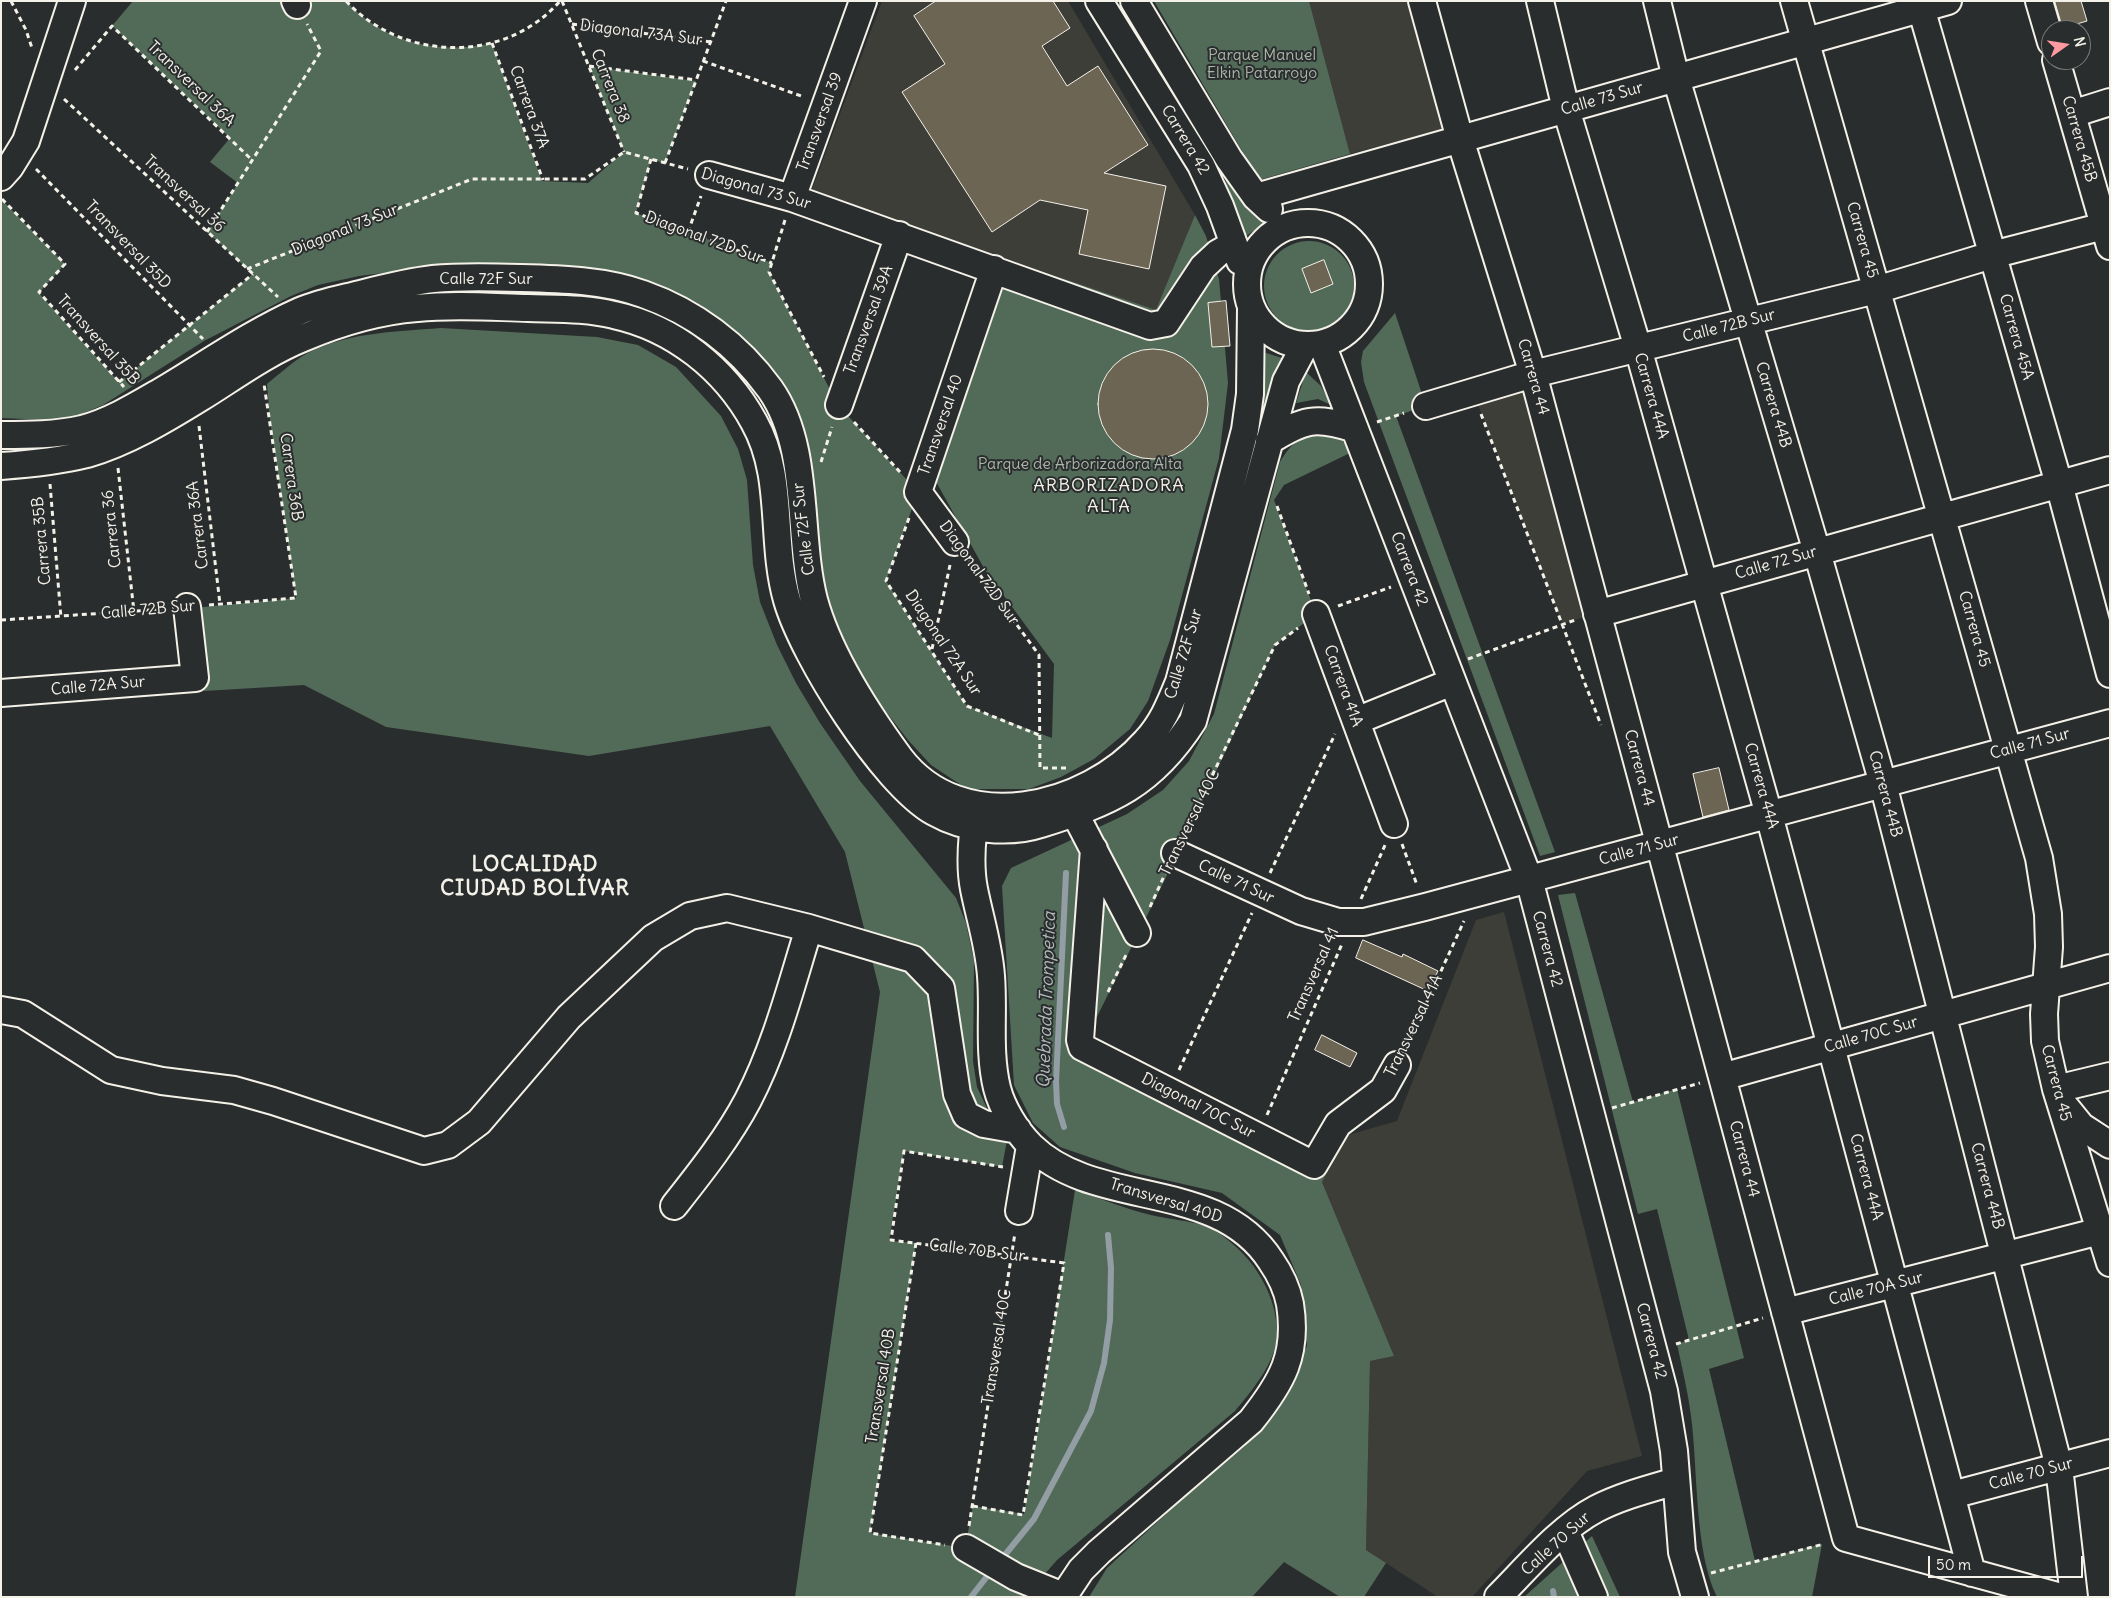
<!DOCTYPE html>
<html>
<head>
<meta charset="utf-8">
<style>
	body { margin:0 }
	#map { position:relative; width:2111px; height:1598px; overflow:hidden; background:#2a2d2e; font-family:Delius,sans-serif }
	canvas { display:block }
	.frame { position:absolute; inset:0; border:2px solid #f4f1e8; pointer-events:none }
	.north { position:absolute; left:2041px; top:20px; width:50px; height:50px; box-sizing:border-box; background:#2a2d2e; border:1px solid #7b7b78; border-radius:50%; rotate:77deg; font-size:14px; font-weight:700; line-height:20px; text-align:center; color:#f4f1e8 }
	.north::after { content:''; display:block; margin:auto; width:18px; height:22px; background:#ff9aa2; clip-path:polygon(50% 0,100% 100%,50% 72%,0 100%) }
	.scale { position:absolute; left:1928px; top:1556px; width:155px; height:22px; box-sizing:border-box; border:2px solid #f4f1e8; border-top:0; padding-left:6px; font-size:15px; line-height:18px; white-space:nowrap; color:#f4f1e8; -webkit-text-stroke:4px #2a2d2e; paint-order:stroke }
</style>
</head>
<body>
<div id="map">
<canvas width="2111" height="1598"></canvas>
<div class="frame"></div>
<div class="north">N</div>
<div class="scale">50 m</div>
</div>
<script>
const g = document.querySelector('canvas').getContext('2d');
g.lineJoin = 'round';
function fillPath(path, color) {
  g.fillStyle = color;
  g.fill(path, 'evenodd');
}
function stroke(path, color, width, dash) {
  g.strokeStyle = color;
  g.lineWidth = width;
  g.lineCap = dash ? 'butt' : 'round';
  g.setLineDash(dash || []);
  g.stroke(path);
}
function write(font, color, halo, rows, align = 'center') {
  g.font = font + ' Delius,sans-serif';
  g.lineWidth = 4;
  g.setLineDash([]);
  g.textBaseline = 'middle';
  g.strokeStyle = halo;
  g.fillStyle = color;
  for (const [text, x, y, turn = 0] of rows) {
    g.save();
    g.translate(x, y);
    g.rotate((+turn || 0) * Math.PI / 180);
    g.textAlign = isNaN(turn) ? turn : align;
    if (halo) g.strokeText(text, 0, 0);
    g.fillText(text, 0, 0);
    g.restore();
  }
}
fillPath(new Path2D(`
	M882 1H1068L1195 215 1157 311 811 192Z
	M1309 1H1418L1451 127 1350 154Z
	M1530 383 1587 616 1562 624 1477 402Z
	M1504 912 1642 1456 1587 1471 1472 1597H1438L1366 1550 1370 1361 1394 1356 1322 1182 1341 1137 1397 1121 1476 920Z`), '#3e3e39');
fillPath(new Path2D(`
	M133 1H346C385 43 438 55 492 43L542 181 588 183 624 152 589 66 696 81 665 163 651 160 636 213 772 263 769 272 838 405 918 492 886 581 967 706 1052 738 1054 664 985 570 934 478 1008 260 1156 310 1195 215 1206 236 1219 279 1228 383 1219 458 1170 640 1148 701 1130 729 1094 759 1061 777 1029 789H967L931 765 908 740 873 695 844 650 828 614 768 391 639 286 446 265 359 276 318 285 291 296 204 341 103 405 74 417 48 420 1 418V199L65 264 39 293 119 382 253 274 207 232 238 183 210 162 230 138 112 26Z
	M1154 1H1309L1350 154 1259 180Z
	M1225 180 1266 222 1245 237Z
	M1264 286a45 45 0 1 1 90 0a45 45 0 1 1-90 0Z
	M1395 313 1426 406 1396 416 1555 852 1540 856 1364 382 1361 362 1363 351Z
	M441 328 597 337 638 345 676 367 721 416 738 449 747 480 753 565 760 602 777 645 796 683 820 723 860 781 956 898 966 923 974 961 973 1061 977 1087 991 1117 1007 1140 1002 1167 904 1151 889 1241 916 1243 870 1533 965 1548 973 1506 1024 1514 1075 1190C1100 1198 1125 1209 1151 1215 1167 1219 1195 1221 1210 1228 1248 1249 1278 1291 1277 1336 1276 1362 1251 1392 1235 1411L1057 1560 1044 1575 1033 1597H795L880 992 845 852 770 726 589 756 386 727 304 685 204 691 193 608 296 598 270 420 267 384C278 375 289 365 301 357 342 332 394 332 441 328Z
	M1263 352 1282 358 1256 446 1263 401Z
	M1306 372 1321 386 1331 405 1318 399 1296 403Z
	M1324 433 1341 439 1352 452 1284 485 1274 500 1316 614 1275 645 1177 855 1082 1047 1326 1174 1322 1182 1394 1356 1370 1361 1366 1550 1386 1563 1364 1597H1340L1284 1562 1252 1597H1089L1107 1568 1187 1495 1243 1448 1279 1405 1307 1346 1301 1285 1280 1235 1222 1193 1135 1173 1060 1147 1033 1123 1014 1085 1002 886 1011 868 1127 814 1163 790 1189 761 1214 714 1280 462C1293 441 1299 437 1324 433Z
	M1575 893 1633 1102 1677 1089 1744 1358 1709 1369 1755 1561 1822 1544 1812 1597H1717C1694 1551 1698 1468 1691 1416 1688 1392 1682 1368 1677 1344L1689 1340 1657 1209 1638 1214 1558 895Z
	M1592 1536 1620 1597H1524Z`), '#526b59');
stroke(new Path2D(`
	M1064 1127 1057 1104 1056 1081 1066 873
	M1000 1561 1034 1519 1091 1411 1104 1363 1110 1320 1111 1268 1108 1235
	M1553 1591 1554 1597
	M971 1597 992 1570`), '#929ea3', 6);
const building = new Path2D(`
	M936 1H1053L1070 28 1042 46 1067 86 1098 66 1148 145 1104 173 1166 186 1149 269 1079 254 1088 210 1040 200 992 232 902 92 945 64 914 16Z
	M2055 1H2081L2087 21 2063 28Z
	M1324 260 1333 284 1311 293 1302 269Z
	M1226 301 1230 346 1212 347 1208 303Z
	M1098 404a55 55 0 1 1 110 0a55 55 0 1 1-110 0Z
	M1719 768 1729 810 1703 817 1693 774Z
	M1363 940 1402 957 1403 954 1438 971 1428 991 1356 958Z
	M1322 1035 1357 1053 1350 1067 1315 1050Z`);
fillPath(building, '#6c6554');
stroke(building, '#f4f1e8', 1);
const minor = new Path2D(`
	M295 1 297 5
	M1099 1 1201 165 1220 206 1240 261
	M1134 1 1229 159 1256 197 1269 209
	M1422 1 1460 139 1533 374 1846 1538 2061 1597
	M1540 1 1566 109 1638 348 1769 815 1972 1573
	M1657 1 1676 78 1817 552 1883 784 2059 1467 2074 1597
	M1794 1 2039 858 2048 914 2049 947 2044 1014 2045 1041 2056 1089 2110 1263
	M1919 1 2059 484 2110 674
	M2039 1 2051 42
	M2056 60 2110 246
	M2072 114 2110 102
	M709 175 792 198 1150 326 1166 323 1203 267 1218 253 1234 244
	M1 177 10 167 26 141 72 1
	M1256 197 1948 1
	M792 198 863 1
	M1247 284a61 61 0 1 1 122 0a61 61 0 1 1-122 0Z
	M1322 344 1529 879 1664 1391 1674 1451 1682 1552 1695 1597
	M839 405 899 235
	M1426 406 1533 374 1876 290 1992 255 2104 226
	M1 435C28 435 56 435 82 429 112 421 139 404 165 389 210 362 253 332 300 311 319 303 340 299 360 294 384 288 408 282 433 279 462 276 491 277 520 278 560 279 604 280 643 294 694 312 738 345 770 389 811 447 797 534 814 600 829 655 867 713 900 758 962 839 1086 809 1146 741 1162 724 1170 704 1179 682L1245 430 1250 394 1251 308
	M1269 441C1304 419 1315 416 1355 429
	M1 466C30 464 59 461 87 454 126 443 166 419 200 398 234 377 266 353 303 338 338 323 379 311 417 308 454 304 491 307 528 308 556 309 586 308 614 315 674 328 725 369 754 422 785 477 770 541 787 600 803 656 883 783 934 812 964 829 1007 835 1041 824 1111 802 1152 785 1193 721L1286 381 1304 347
	M955 542 918 492 994 269
	M1316 614 1394 824
	M1597 614 2110 470
	M1 693 195 678 187 607
	M1356 721 1452 682
	M976 810C972 835 969 864 974 889 980 919 989 946 991 976 994 1013 988 1051 997 1088 1002 1108 1016 1131 1031 1146 1096 1210 1217 1177 1271 1261 1280 1274 1287 1288 1290 1304 1298 1355 1282 1382 1251 1421L1099 1552 1081 1570 1063 1597
	M1075 814 1137 933
	M1094 849 1080 1040 1082 1047 1314 1165 1338 1124 1383 1090 1397 1065
	M1175 853 1301 911 1338 922H1364L1425 907 2110 723
	M1 1010 23 1014 111 1070 162 1081 234 1090 273 1101 424 1151 448 1145 479 1122 569 1017 653 938 690 916 727 908 809 928 913 959 941 988 957 1094 966 1115 984 1124 1018 1130
	M1722 1077 2110 968
	M2056 1089 2110 1076
	M2064 1105 2081 1126 2110 1145
	M674 1206C700 1173 728 1138 748 1100 776 1046 791 986 809 928
	M1019 1211 1030 1146
	M1785 1312 2100 1231
	M1952 1495 2110 1453
	M1565 1531 1594 1597
	M966 1548 1016 1577 1063 1596
	M1498 1597C1527 1568 1560 1528 1596 1509 1621 1496 1649 1489 1676 1481`);
stroke(minor, '#f4f1e8', 30);
stroke(new Path2D(`
	M11 1 26 30 32 48
	M346 1C402 61 504 65 560 1
	M562 1 624 152
	M572 24 711 42
	M492 43 543 180
	M703 61 804 97
	M589 66 696 80
	M75 70 112 26 252 160
	M64 99 278 297
	M651 159 636 213 772 263
	M665 163 726 1
	M36 169 203 339
	M2 199 65 264 39 292 124 387
	M785 220 769 272 824 377
	M207 232 321 51 307 24
	M688 232 701 196
	M247 269 472 179H585L624 152 688 169
	M119 382 253 274
	M1481 414 1601 725
	M854 422 900 472
	M1377 422 1404 413
	M199 426 220 604
	M821 462 832 427
	M118 468 134 612
	M50 484 61 618
	M1277 506 1309 594
	M909 518 886 581 967 706 1039 735
	M969 560 1039 655 1040 768H1067
	M209 605 296 598 264 384
	M1338 606 1391 587
	M1 620 165 609
	M932 649 950 565
	M1468 659 1575 620
	M1185 832 1275 645 1298 628
	M1402 844 1417 885
	M1270 873 1335 734
	M1361 899 1386 843
	M1150 907 1165 874
	M1108 992 1127 953
	M1407 1045 1464 921
	M1179 1070 1252 913
	M1612 1108 1700 1083
	M1267 1115 1342 944
	M916 1243 870 1533 945 1545
	M1676 1344 1763 1318
	M973 1506 1023 1515 1064 1263 891 1240 904 1151 1003 1167
	M969 1526 1015 1233
	M1711 1573 1824 1544`), '#f4f1e8', 3, [5, 4]);
stroke(minor, '#2a2d2e', 26);
write('16px', '#f4f1e8', '#2a2d2e', [
	["Diagonal 73A Sur",641,33,7],
	["Transversal 36A",191,84,44],
	["Carrera 38",610,86,68],
	["Calle 73 Sur",1602,99,-16],
	["Carrera 37A",529,107,70],
	["Transversal 39",820,122,-70],
	["Carrera 45B",2079,139,74],
	["Carrera 42",1185,140,59],
	["Diagonal 73 Sur",756,189,16],
	["Transversal 36",184,194,43],
	["Diagonal 73 Sur",345,230,-22],
	["Diagonal 72D Sur",704,238,20],
	["Carrera 45",1862,240,74],
	["Transversal 35D",128,245,46],
	["Calle 72F Sur",486,279],
	["Transversal 39A",869,320,-70],
	["Calle 72B Sur",1729,326,-14],
	["Carrera 45A",2016,337,74],
	["Transversal 35B",98,340,48],
	["Carrera 44",1533,377,74],
	["Carrera 44A",1651,396,74],
	["Carrera 44B",1773,405,73],
	["Transversal 40",941,425,-71],
	["Carrera 36B",291,477,82],
	["Carrera 36A",198,525,-97],
	["Carrera 36",112,529,-96],
	["Calle 72F Sur",804,529,-97],
	["Carrera 35B",42,541,-95],
	["Calle 72 Sur",1776,563,-16],
	["Carrera 42",1409,569,69],
	["Diagonal 72D Sur",979,573,54],
	["Calle 72B Sur",148,610,-5],
	["Carrera 45",1974,629,74],
	["Diagonal 72A Sur",943,643,56],
	["Calle 72F Sur",1184,654,-73],
	["Calle 72A Sur",98,686,-5],
	["Carrera 41A",1343,686,70],
	["Calle 71 Sur",2030,744,-15],
	["Carrera 44",1639,768,75],
	["Carrera 44A",1761,786,74],
	["Carrera 44B",1885,794,75],
	["Transversal 40C",1190,823,-64],
	["Calle 71 Sur",1639,850,-15],
	["Calle 71 Sur",1236,882,25],
	["Carrera 42",1547,949,75],
	["Transversal 41",1314,975,-66],
	["Transversal 41A",1414,1026,-64],
	["Calle 70C Sur",1871,1035,-16],
	["Carrera 45",2056,1083,75],
	["Diagonal 70C Sur",1198,1106,27],
	["Carrera 44",1744,1159,75],
	["Carrera 44A",1866,1177,75],
	["Carrera 44B",1987,1186,75],
	["Transversal 40D",1166,1201,17],
	["Calle 70B Sur",977,1251,7],
	["Calle 70A Sur",1876,1289,-14],
	["Carrera 42",1651,1341,75],
	["Transversal 40C",997,1347,-81],
	["Transversal 40B",881,1386,-81],
	["Calle 70 Sur",2031,1474,-15],
	["Calle 70 Sur",1556,1544,-42]
]);
write('16px', '#abb5a8', '#2a2d2e', [
	["Parque Manuel",1262,55],
	["Elkin Patarroyo",1262,73],
	["Parque de Arborizadora Alta",1080,464]
]);
g.letterSpacing = '1px';
write('18px', '#f4f1e8', '#2a2d2e', [
	["ARBORIZADORA",1109,486],
	["ALTA",1109,507]
]);
g.letterSpacing = '0px';
write('italic 18px', '#b3b9ba', '#2a2d2e', [
	["Quebrada Trompetica",1047,1000,-88]
]);
g.letterSpacing = '1px';
write('bold 21px', '#f4f1e8', '#2a2d2e', [
	["LOCALIDAD",535,865],
	["CIUDAD BOLÍVAR",535,889]
]);
g.letterSpacing = '0px';
</script>
</body>
</html>
